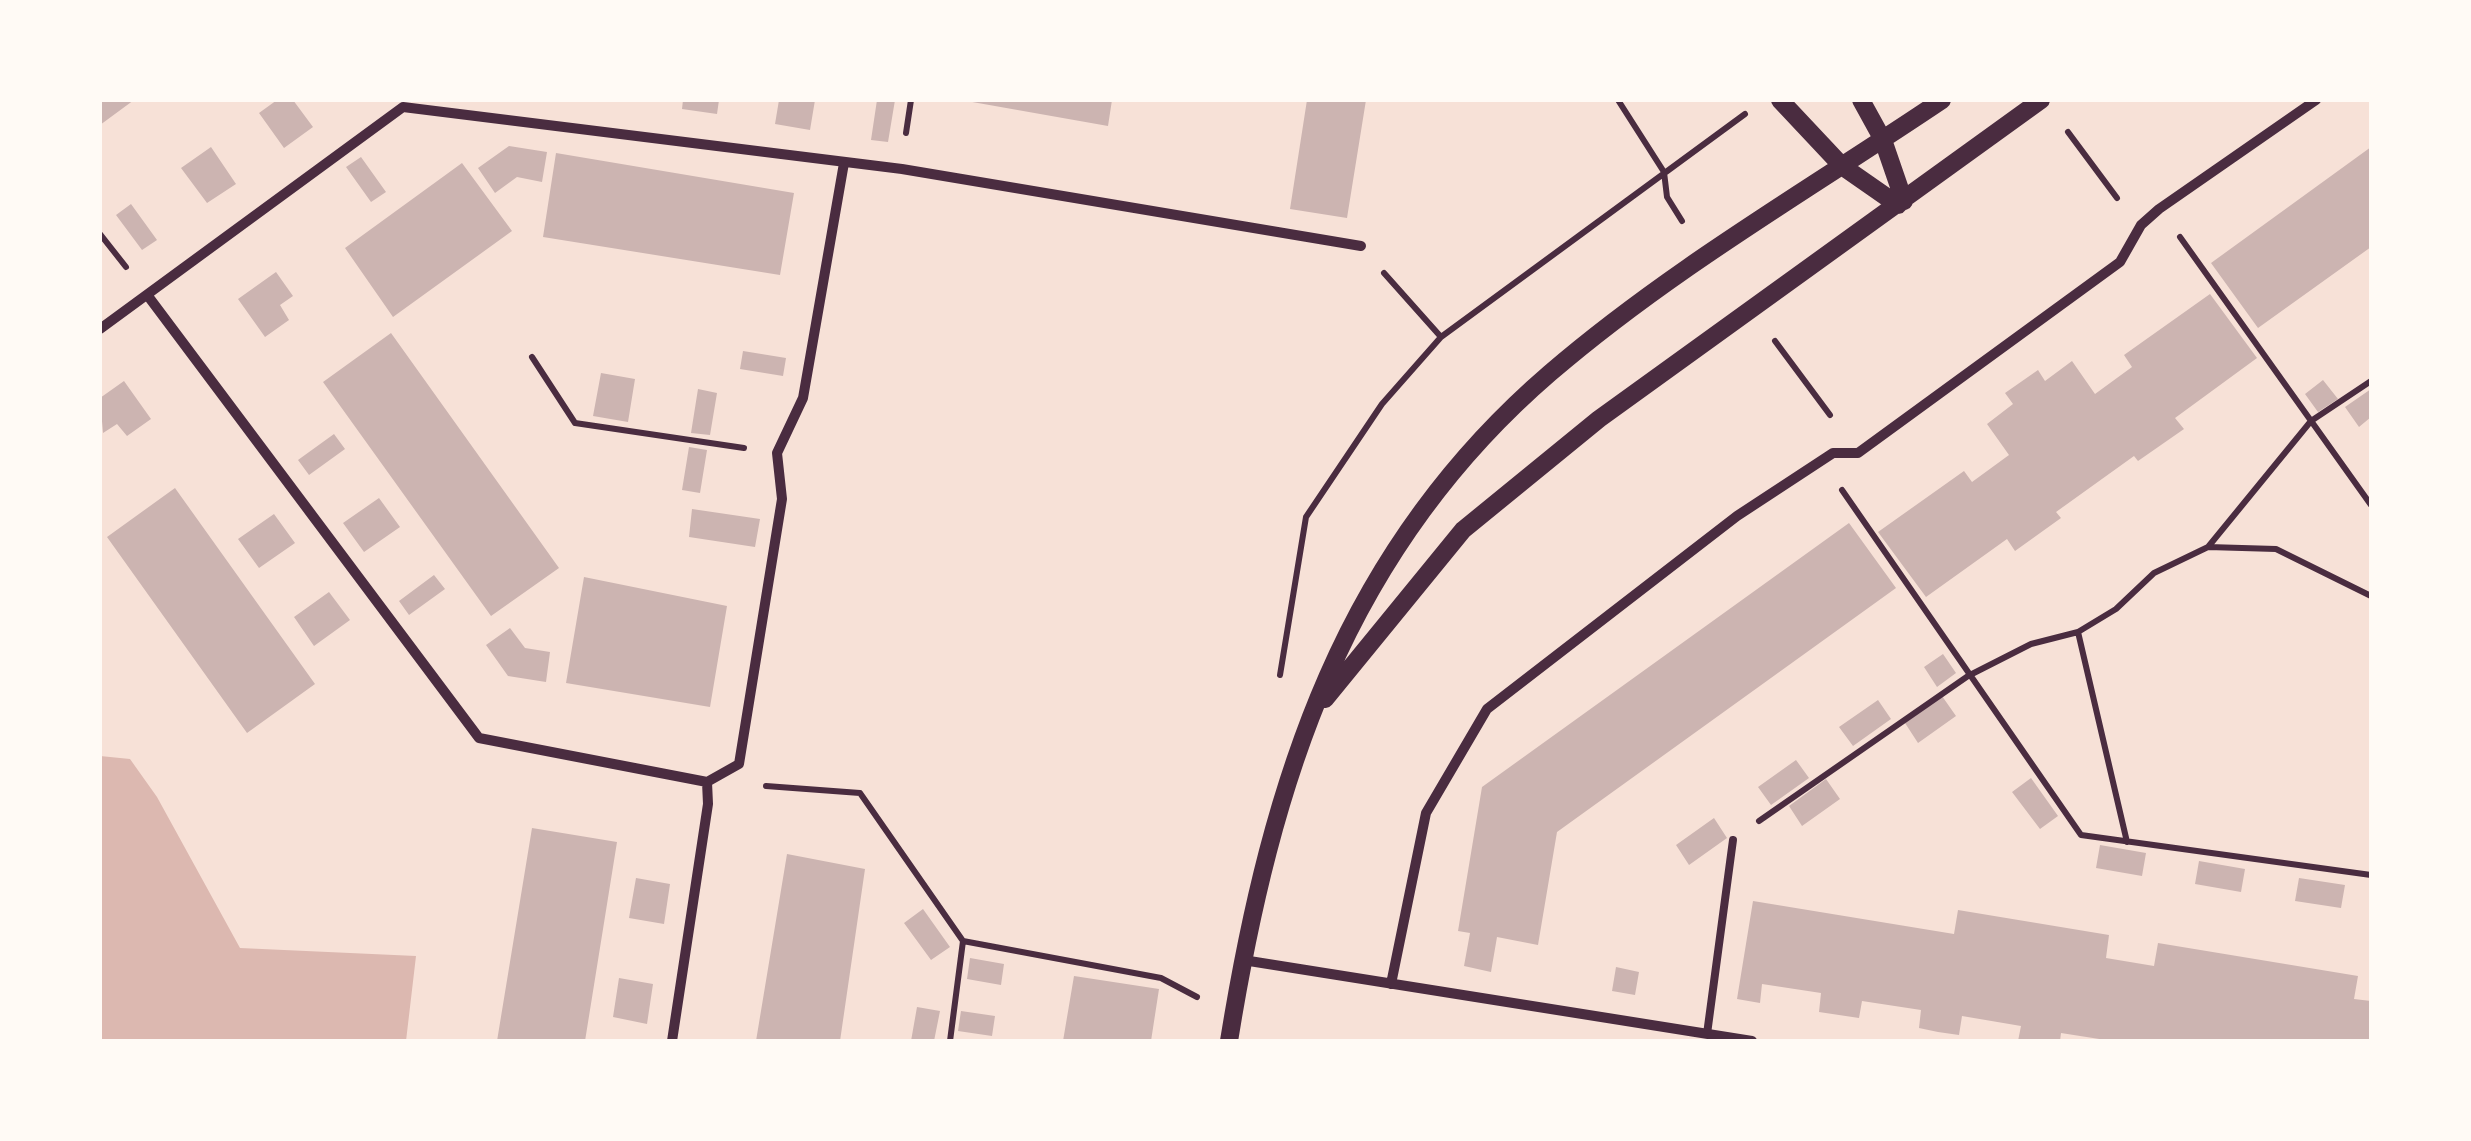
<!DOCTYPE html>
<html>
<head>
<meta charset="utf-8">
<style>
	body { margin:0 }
	#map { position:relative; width:2471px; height:1141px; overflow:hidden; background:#f7e1d7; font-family:Lato,sans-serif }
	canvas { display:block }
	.frame { position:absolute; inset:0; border:102px solid #fffaf5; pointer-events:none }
</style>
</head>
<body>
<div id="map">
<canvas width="2471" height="1141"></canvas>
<div class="frame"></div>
</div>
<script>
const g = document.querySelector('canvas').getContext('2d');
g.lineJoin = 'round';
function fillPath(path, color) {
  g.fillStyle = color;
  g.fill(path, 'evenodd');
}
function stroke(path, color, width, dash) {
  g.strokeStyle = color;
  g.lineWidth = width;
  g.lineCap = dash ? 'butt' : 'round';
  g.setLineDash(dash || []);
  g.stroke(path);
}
fillPath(new Path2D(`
	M100 756 130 759 157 797 240 948 416 956 406 1041H100Z`), '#dcb8b0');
fillPath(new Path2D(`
	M100 100H134L100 125Z
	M277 100H293L313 127 284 148 259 113Z
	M683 100H719L717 114 682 109Z
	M779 100H815L810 130 775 124Z
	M877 100H895L888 142 871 140Z
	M961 100H1112L1108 126Z
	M1307 100H1366L1347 218 1290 209Z
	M509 146 547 152 542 182 517 177 495 193 478 168Z
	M211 147 236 184 207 203 181 168Z
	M2371 147V247L2258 328 2211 263Z
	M556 153 794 193 780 275 543 237Z
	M361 157 386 192 371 202 346 167Z
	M462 163 512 231 393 317 345 248Z
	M131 204 157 240 142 250 116 215Z
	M276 272 293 296 280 305 289 320 265 337 238 299Z
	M2210 294 2257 358 2175 418 2184 429 2138 461 2134 456 2056 512 2061 518 2015 551 2007 539 1926 597 1878 532 1964 471 1972 482 2009 455 1987 424 2013 404 2005 393 2038 370 2045 381 2072 361 2095 394 2132 367 2124 355Z
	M391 333 559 568 491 616 323 382Z
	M743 351 786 358 783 376 740 369Z
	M601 373 635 379 628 422 593 416Z
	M2323 380 2338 399 2318 412 2305 394Z
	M124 381 151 419 127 436 117 424 103 433 100 398Z
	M698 389 717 393 710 435 691 433Z
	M2371 389V417L2359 427 2345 407Z
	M334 434 345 449 309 475 298 460Z
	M689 447 707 450 700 493 682 490Z
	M175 488 315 684 247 733 107 537Z
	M379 498 400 527 364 552 343 523Z
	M692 509 760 519 755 547 689 537Z
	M274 514 295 543 259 568 238 539Z
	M1849 523 1896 588 1557 832 1538 945 1497 937 1491 972 1464 966 1470 933 1458 931 1482 787Z
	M434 575 445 589 409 615 399 601Z
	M584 577 727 606 710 707 566 683Z
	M329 592 350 620 314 646 294 617Z
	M510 628 525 648 550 652 546 682 508 676 486 645Z
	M1943 654 1956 673 1937 687 1924 667Z
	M1942 696 1956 716 1918 743 1905 723Z
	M1878 700 1891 719 1853 746 1839 727Z
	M1796 760 1809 778 1771 805 1758 787Z
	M2031 778 2058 816 2040 829 2012 792Z
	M1826 779 1840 799 1802 826 1789 806Z
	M1714 818 1727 838 1689 865 1676 845Z
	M532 828 617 842 585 1041H497Z
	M2100 845 2146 853 2142 876 2096 868Z
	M787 854 865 869 840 1041H756Z
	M2199 861 2245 869 2241 892 2195 884Z
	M636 878 670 884 664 924 629 918Z
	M2299 878 2345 885 2341 908 2295 901Z
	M1753 901 1954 934 1958 910 2109 935 2106 958 2154 966 2158 943 2358 976 2354 999 2371 1001V1041H2112L2061 1033 2060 1041H2018L2021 1026 1962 1016 1959 1035 1938 1032 1919 1028 1921 1010 1862 1001 1859 1018 1819 1012 1821 993 1762 984 1760 1003 1737 999Z
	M923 909 950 947 931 960 904 923Z
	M970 958 1004 964 1001 985 967 979Z
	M1616 967 1639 972 1635 995 1612 991Z
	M1074 976 1159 989 1151 1041H1063Z
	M619 978 653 984 647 1024 613 1017Z
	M917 1007 940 1011 934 1041H911Z
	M961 1011 995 1016 992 1036 958 1031Z`), '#ccb4b1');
stroke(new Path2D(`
	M1618 100 1664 172 1667 197 1682 221
	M2068 132 2117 198
	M906 133 911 100
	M100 234 126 267
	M2180 237 2371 505
	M1384 273 1441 337
	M1775 341 1830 415
	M532 357 575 423 744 448
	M1842 490 2081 835 2371 875
	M2208 547 2311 421 2371 381
	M2078 632 2127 842
	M1280 675 1306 517 1382 404 1441 337 1745 114
	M766 786 860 793 963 941 1161 978 1197 997
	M1759 821 1968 676 2031 644 2078 632 2116 609 2154 573 2208 547 2276 549 2371 596
	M950 1041 963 941`), '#4a2c40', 6);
stroke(new Path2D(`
	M1707 1034 1733 840`), '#4a2c40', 8);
stroke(new Path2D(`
	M148 296 479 738 707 782
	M100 329 403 107 902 169 1361 246
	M1243 960 1752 1041
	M1391 984 1426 813 1487 709 1737 516 1833 453H1858L2120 262 2141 225 2159 209 2316 100
	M672 1041 708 804 707 782 739 764 782 499 777 453 803 398 844 163`), '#4a2c40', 10);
stroke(new Path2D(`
	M1780 100 1842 166 1898 205
	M1861 100 1883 140 1904 201
	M1325 699 1463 530 1599 419 2041 100
	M1229 1041C1271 781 1343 551 1550 373 1671 269 1810 189 1942 100`), '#4a2c40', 18);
</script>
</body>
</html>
